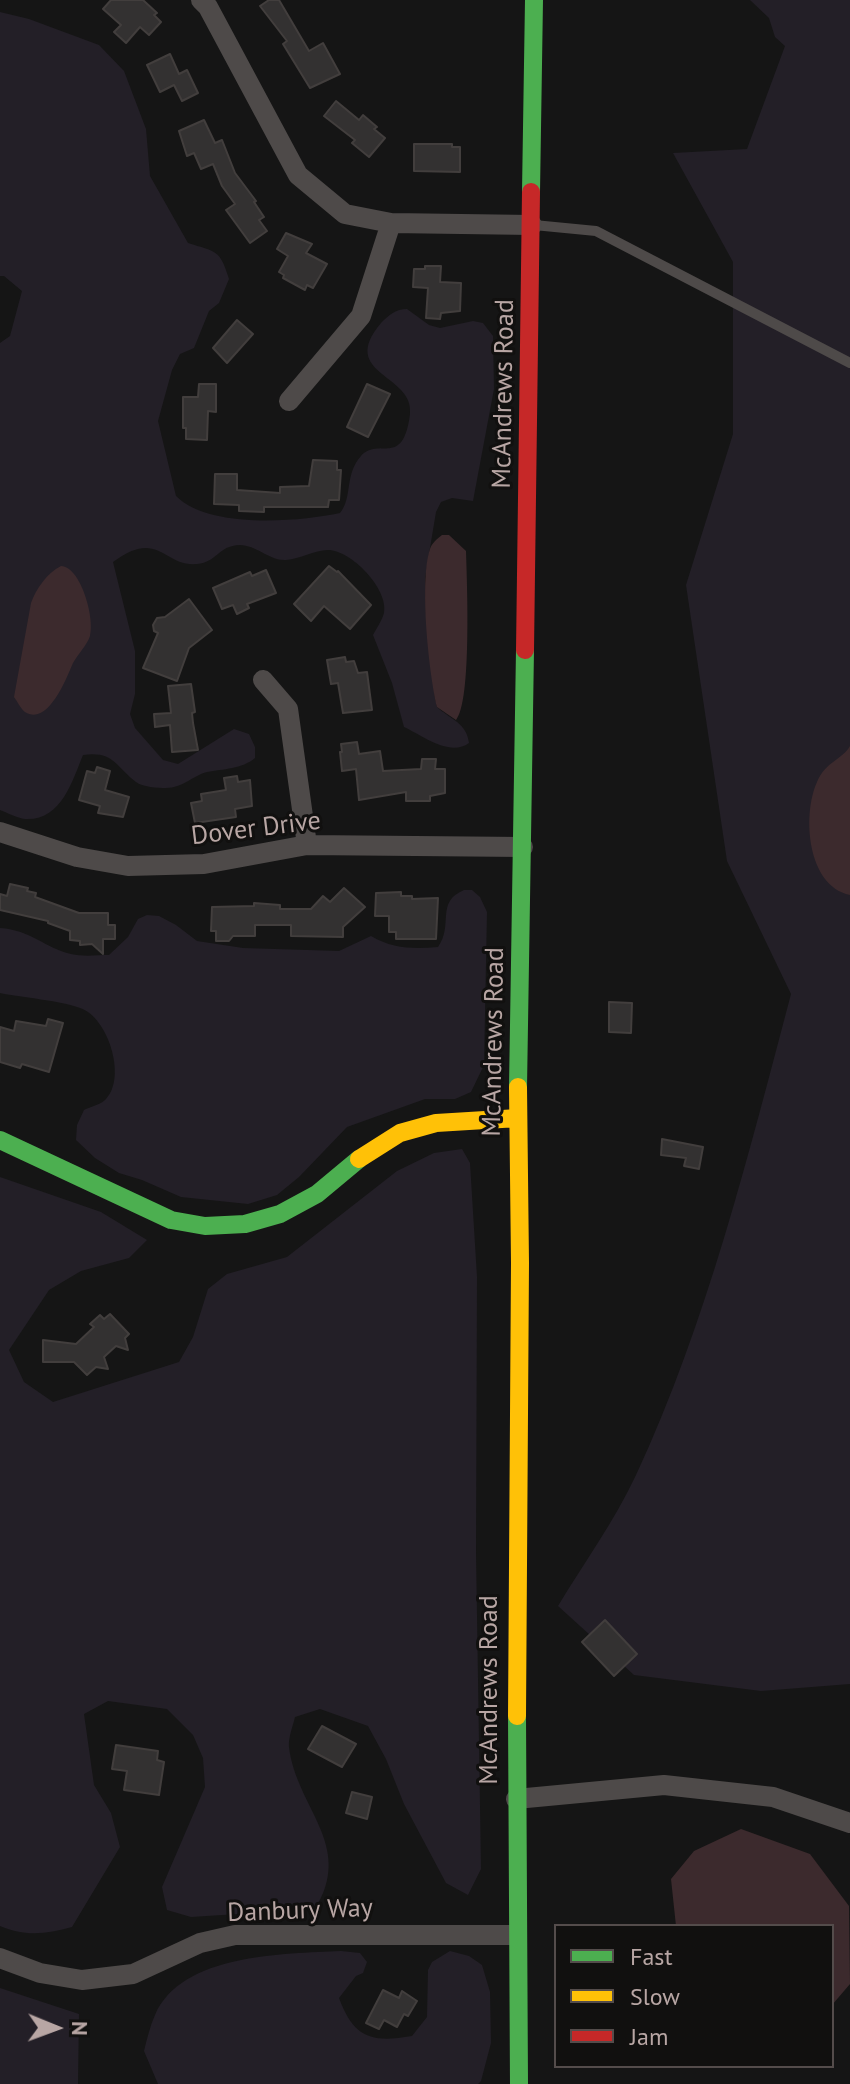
<!DOCTYPE html>
<html>
<head>
<meta charset="utf-8">
<style>
	body { margin:0 }
	#map { position:relative; width:850px; height:2084px; overflow:hidden; background:#151515; font-family:"PT Sans",sans-serif }
	canvas { display:block }
	.legend { position:absolute; left:554px; top:1924px; width:280px; height:144px; box-sizing:border-box; background:#11100f; border:2px solid #544c4b; margin:0; padding:10px 14px; list-style:none; font-size:24px; color:#b8a6a4 }
	.legend li { display:flex; align-items:center; gap:16px; height:40px }
	.legend b { width:40px; border:2px solid #544c4b }
	.north { position:absolute; left:16px; top:1988px; width:80px; height:80px; -webkit-text-stroke:6px #11100f; paint-order:stroke; rotate:91deg; font-size:22px; font-weight:700; line-height:32px; text-align:center; color:#b8a6a4 }
	.north::after { content:''; display:block; margin:auto; width:28px; height:36px; background:#b8a6a4; clip-path:polygon(50% 0,100% 100%,50% 72%,0 100%) }
</style>
</head>
<body>
<div id="map">
<canvas width="850" height="2084"></canvas>
<ul class="legend">
<li><b style="height:10px;background:#4caf50"></b>Fast</li>
<li><b style="height:10px;background:#ffc107"></b>Slow</li>
<li><b style="height:10px;background:#c62828"></b>Jam</li>
</ul>
<div class="north">N</div>
</div>
<script>
const g = document.querySelector('canvas').getContext('2d');
g.lineJoin = 'round';
function fillPath(path, color) {
  g.fillStyle = color;
  g.fill(path, 'evenodd');
}
function stroke(path, color, width, dash) {
  g.strokeStyle = color;
  g.lineWidth = width;
  g.lineCap = dash ? 'butt' : 'round';
  g.setLineDash(dash || []);
  g.stroke(path);
}
function write(font, color, halo, rows, align = 'center') {
  g.font = font + ' "PT Sans",sans-serif';
  g.lineWidth = 6;
  g.setLineDash([]);
  g.textBaseline = 'middle';
  g.strokeStyle = halo;
  g.fillStyle = color;
  for (const [text, x, y, turn = 0] of rows) {
    g.save();
    g.translate(x, y);
    g.rotate((+turn || 0) * Math.PI / 180);
    g.textAlign = isNaN(turn) ? turn : align;
    if (halo) g.strokeText(text, 0, 0);
    g.fillText(text, 0, 0);
    g.restore();
  }
}
fillPath(new Path2D(`
	M750 0H850V1684L761 1691 634 1675 558 1606C584 1563 615 1520 636 1475 707 1322 748 1156 791 994L727 861 686 585 733 434V262L673 153 747 149 785 46 775 37 769 18Z
	M0 12 29 19 99 45 124 71 146 129 150 176 188 243C216 252 220 249 229 279L219 303 209 311 194 348 180 354 172 370 158 421 176 496C209 529 298 522 340 513 353 497 344 475 361 456 379 436 403 469 410 414 415 374 337 375 381 323 389 315 396 309 407 309L429 325 440 328 473 321 483 323 493 336 494 389 473 501 452 498 441 502 436 512 425 578 426 615 435 698 437 707C450 719 467 723 469 743 450 757 423 736 404 727L392 683 373 635C377 628 382 620 384 613 389 589 351 550 328 550 314 550 300 559 286 560 270 561 256 545 240 545 217 546 218 562 197 564 163 567 159 528 113 562L135 651V694L130 714 135 728 163 760 178 764 234 729 249 734 255 747V758C242 769 223 769 207 772 192 776 183 788 166 788 158 788 142 787 136 782 115 766 114 751 83 755 72 782 61 821 25 819 17 818 8 813 0 810V343L10 336 22 291 4 276H0Z
	M464 890H472L480 897 487 912 484 1065 471 1092 455 1099H425L347 1127 299 1177 277 1195 248 1204 181 1197 142 1180 119 1173 95 1158 76 1140 77 1125 84 1110C90 1107 102 1104 106 1099 127 1077 108 1017 80 1008 58 1000 24 998 0 993V928C31 930 45 948 71 954 83 957 98 955 109 955L128 937 138 919 147 915 159 916 176 925 197 941 243 948 339 951 371 936C393 949 414 949 438 947 454 925 435 902 464 890Z
	M462 1149 470 1163 477 1277 476 1552 481 1869 468 1895 446 1883 404 1804 386 1759 368 1726 320 1709 295 1717C293 1726 288 1738 289 1747 296 1808 355 1845 315 1909L191 1917 167 1910 162 1887 205 1787 203 1758 193 1735 167 1709 108 1701 84 1714 94 1785 111 1813 120 1847 72 1927C47 1934 25 1937 0 1926V1177L101 1212 147 1240 129 1258 81 1271 49 1290 9 1350 24 1382 53 1402 179 1362 193 1337 208 1289 227 1274 287 1257 397 1171 434 1153Z
	M341 1951 360 1953 367 1962 363 1973 356 1976 339 1998C354 2038 371 2043 412 2036L427 2017 428 1970 432 1962 450 1951 469 1956 482 1965 490 1992 491 2043 481 2081 478 2084H158L144 2051C147 2039 150 2026 155 2015 182 1953 284 1954 341 1951Z
	M0 1988 79 2014 78 2084H0Z`), '#231f27');
fillPath(new Path2D(`
	M442 535H449L466 551C467 581 472 702 456 720L437 707C429 673 419 581 430 549 432 543 437 539 442 535Z
	M61 566C81 567 95 618 90 636 87 645 78 654 73 663 67 677 48 727 25 712 21 709 17 701 14 697L31 603C36 589 47 573 61 566Z
	M850 746V895C807 886 802 815 817 782 826 761 842 760 850 746Z
	M741 1829 810 1854 849 1906 850 1984 832 2005V1926H676L671 1879 694 1851Z`), '#3c2a2d');
const building = new Path2D(`
	M111 0H143L157 13 154 15 161 22 149 35 140 27 126 43 114 32 121 25 103 9Z
	M269 0H279L309 51 323 43 340 74 310 88 283 44 287 41 260 6Z
	M170 54 179 74 187 70 198 93 182 101 174 85 160 92 147 65Z
	M336 101 359 120 363 115 377 127 374 129 385 138 369 157 352 143 355 140 324 116Z
	M204 120 215 143 222 140 235 173 256 201 254 202 264 217 259 220 267 231 250 243 226 210 235 204 222 186 213 164 201 169 194 153 187 156 179 131Z
	M414 144H452V147H460V172L414 171Z
	M286 233 312 244 306 253 327 264 313 288 307 285 305 290 283 278 284 275 279 272 288 256 277 249Z
	M425 266H441L440 282 461 283 460 311 441 313 440 319 426 318 428 288 413 287 414 269H425Z
	M237 320 253 334 227 363 213 348Z
	M199 384H216V412L208 411 207 440 186 439V428H183V397H198Z
	M367 384 390 394 368 437 347 427Z
	M313 460 337 461V470H341L339 500H329L328 507H264V512L239 511V505L214 504 215 474H237V490L280 493V487L309 486Z
	M329 566 337 572 338 571 371 605 350 629 324 606 311 621 294 604Z
	M266 570 276 593 247 604 249 608 237 614 233 605 222 609 213 588 250 572 252 576Z
	M189 599 212 630 189 648 177 681 143 668 158 633 154 631 153 625 157 618 165 617Z
	M345 657 346 662 354 661 358 673 367 672 372 710 343 713 338 683 331 684 327 660Z
	M191 684 195 712 192 713 193 723 198 750 172 752 170 725 155 727 154 714 171 713 168 686Z
	M357 742 359 754 380 751 383 771 421 769 422 759H436L435 769H445V793L430 796V801H406V792L359 800 356 769 342 771 340 752H342L341 744Z
	M97 767 110 771 105 790 129 797 123 817 98 813 100 806 79 800 87 771 95 773Z
	M237 776 238 782 250 780 252 806 235 809 236 817 195 823 191 803 202 801 201 794 226 790 224 778Z
	M10 884 28 888 27 891 36 893 35 897 79 913H108V925H115V939H103V954L92 944 80 945V941L70 940V931L48 923V921L0 910V894L7 896Z
	M344 888 365 907 343 927V937L291 936V925H255V936H233L229 941H216V931H211L212 907 254 906V903L280 905V909H311L323 896 330 902Z
	M401 892V896H412V899L438 898 436 939H396V932H389V916H375L376 893Z
	M609 1002 632 1003 631 1033 609 1032Z
	M48 1019 63 1023 49 1072 22 1064 20 1068 0 1062V1027L14 1031 16 1021 46 1026Z
	M662 1139 703 1147 699 1169 684 1166 686 1158 661 1155Z
	M110 1314 129 1334 125 1338 128 1350 116 1346 104 1357 108 1369 96 1367 87 1375 74 1362H43V1340L76 1344 94 1327 90 1324 100 1315 104 1319Z
	M605 1620 637 1654 614 1676 582 1642Z
	M322 1726 356 1744 342 1767 308 1749Z
	M116 1745 158 1751 157 1760 164 1762 159 1795 124 1790 127 1771 112 1769Z
	M352 1792 372 1797 367 1819 346 1813Z
	M383 1990 399 1998 402 1991 417 2001 408 2016 404 2014 397 2027 384 2020 379 2029 366 2023Z`);
fillPath(building, '#333131');
stroke(building, '#423e3d', 2);
stroke(new Path2D(`
	M534 225 596 231 850 363`), '#4e4a49', 10);
stroke(new Path2D(`
	M201 0 208 7 298 175 345 214 391 223 532 225
	M289 401 361 316 391 223
	M263 680 288 709 307 845
	M0 832 77 857 128 866 204 864 307 845 523 847
	M516 1799 664 1785 773 1797 850 1823
	M0 1958 40 1973 82 1980 133 1974 200 1943 235 1935H517`), '#4e4a49', 20);
stroke(new Path2D(`
	M531 192 534 0
	M518 1087 525 650
	M0 1140 171 1220 205 1226 245 1224 280 1214 317 1194 359 1159
	M517 1716 519 2084`), '#4caf50', 18);
stroke(new Path2D(`
	M359 1159 400 1133 436 1123 518 1118
	M517 1716 520 1263 518 1087`), '#ffc107', 18);
stroke(new Path2D(`
	M525 650 531 192`), '#c62828', 18);
write('26px', '#b8a6a4', '#11100f', [
	["McAndrews Road",504,394,-89],
	["Dover Drive",256,829,-7],
	["McAndrews Road",494,1042,-89],
	["McAndrews Road",490,1690,-90],
	["Danbury Way",300,1911,-2]
]);
</script>
</body>
</html>
